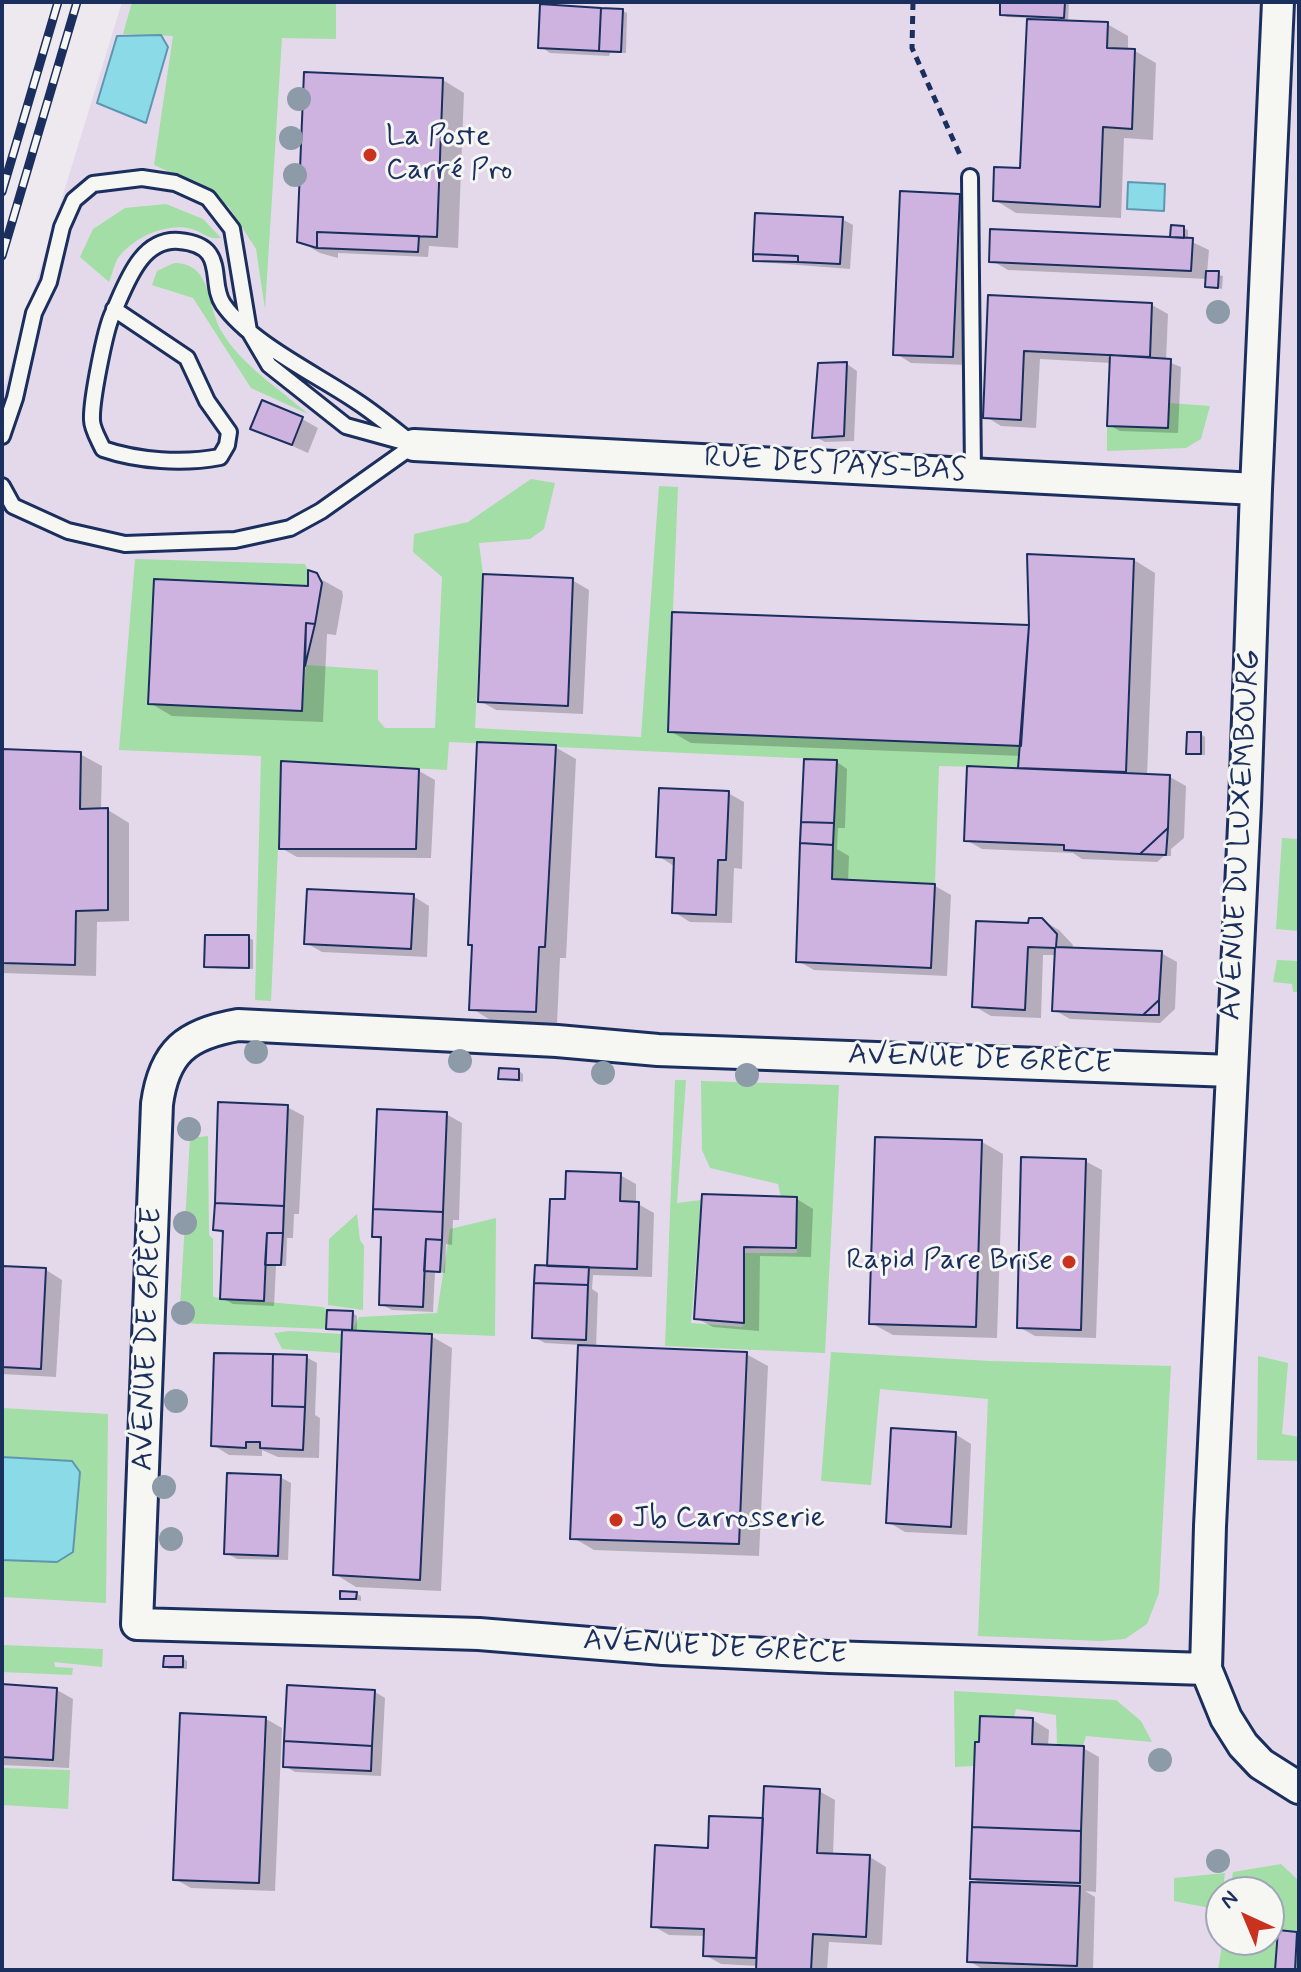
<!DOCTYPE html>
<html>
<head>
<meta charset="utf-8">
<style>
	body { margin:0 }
	#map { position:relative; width:1301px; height:1972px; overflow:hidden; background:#eee9ef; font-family:Mynerve,sans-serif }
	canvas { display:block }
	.frame { position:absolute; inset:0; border:4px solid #1b2f5e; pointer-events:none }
	.north { position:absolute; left:1205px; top:1876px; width:80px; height:80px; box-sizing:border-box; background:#f6f6f2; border:2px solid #9ea6b7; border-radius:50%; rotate:316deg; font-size:22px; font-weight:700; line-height:32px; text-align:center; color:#1b2f5e }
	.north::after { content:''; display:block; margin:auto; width:28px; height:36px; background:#c8321e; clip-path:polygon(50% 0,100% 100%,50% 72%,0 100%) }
</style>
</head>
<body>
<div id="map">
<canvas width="1301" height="1972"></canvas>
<div class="frame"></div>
<div class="north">N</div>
</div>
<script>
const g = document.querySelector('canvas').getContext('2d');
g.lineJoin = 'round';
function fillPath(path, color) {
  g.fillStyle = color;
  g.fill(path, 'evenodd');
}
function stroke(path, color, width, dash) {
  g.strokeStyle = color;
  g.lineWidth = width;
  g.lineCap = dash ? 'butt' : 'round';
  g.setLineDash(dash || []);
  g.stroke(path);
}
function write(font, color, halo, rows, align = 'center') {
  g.font = font + ' Mynerve,sans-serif';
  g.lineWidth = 6;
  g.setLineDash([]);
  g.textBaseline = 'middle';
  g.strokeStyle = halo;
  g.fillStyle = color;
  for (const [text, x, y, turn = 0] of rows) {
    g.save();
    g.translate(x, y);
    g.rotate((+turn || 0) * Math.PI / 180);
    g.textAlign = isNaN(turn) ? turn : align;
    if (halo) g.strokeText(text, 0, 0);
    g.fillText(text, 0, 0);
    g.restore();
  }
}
fillPath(new Path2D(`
	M122 2H1299V1970H2V394ZM1221 1892H1269V1940H1221Z`), '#e4d9eb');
fillPath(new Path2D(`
	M132 2H336V39L282 38 265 309 256 249 229 207 198 185 154 165 173 36 123 34Z
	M166 204 203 219 221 238C207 240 203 232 192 229 166 222 133 238 118 258 114 265 112 275 109 282L80 257 93 229 125 208Z
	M174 263C213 263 206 306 222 332 241 365 280 389 308 414L251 388 193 298 152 285 157 271Z
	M1169 403 1210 406 1201 439 1186 448 1107 451V426L1167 428Z
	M531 479 555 483 544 529 530 539 479 543 483 574 475 728 641 737 659 486 678 487 668 732 1021 746 1018 768 939 766 935 884 832 879 837 760 449 742 447 770 282 761 271 1001 255 1000 261 756 119 750 135 559 305 564 308 570V586L154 580 149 704 302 711 306 665 378 670V720L385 728H435L442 577 413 552 414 534 468 522Z
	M1282 838 1299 839V931L1276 929Z
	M1277 960 1299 961V992H1293L1292 984 1273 982Z
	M675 1080H686L677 1203 701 1200 691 1323 743 1327 745 1253H797V1198L781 1197 778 1184 710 1168 702 1150 701 1081 839 1085 825 1353 665 1346Z
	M208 1136 209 1235 213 1239V1297L323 1307 327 1310 326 1329 179 1323 190 1138Z
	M357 1214 360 1240 364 1246 363 1310 328 1305 329 1239Z
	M496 1218 495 1336 352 1330 359 1317 437 1313 450 1229Z
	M290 1331 341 1334V1353L282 1349 274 1333Z
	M831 1352 990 1361 1171 1366 1159 1593 1147 1624 1125 1639 1101 1641 978 1636 988 1399 880 1389 871 1485 821 1481Z
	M1258 1356 1288 1363 1282 1434 1299 1437V1461L1257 1460Z
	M2 1408 108 1414 106 1603 2 1597Z
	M2 1645 103 1649 102 1667 54 1662 55 1667 73 1668 72 1675 2 1672Z
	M954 1691 1116 1700 1141 1721 1152 1742 1086 1736 1083 1746 1057 1745 1056 1715 1016 1709 1014 1718 980 1717 979 1742 975 1743 974 1766 955 1767Z
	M2 1768 70 1770 68 1809 2 1805Z
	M1281 1864 1299 1881V1970H1295L1297 1932 1278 1930 1275 1970H1218L1223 1940H1269V1892H1230L1233 1872Z
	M1225 1873 1220 1910 1174 1901V1878Z`), '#a2dea5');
const water = new Path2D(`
	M161 35 168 47 146 123 97 103 117 36Z
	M1128 182 1165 184 1164 211 1127 209Z
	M2 1457 72 1461 80 1472 73 1552 57 1562 2 1560Z`);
fillPath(water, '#8bdae8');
stroke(water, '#5e96b1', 2);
fillPath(new Path2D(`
	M1002 2H1069L1068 22 1107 24 1128 36V51H1135L1156 63 1153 140 1124 138 1121 218 1016 213 995 200 1022 170 1029 18 1007 17 1002 14Z
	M623 11 627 13 626 53H610L609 56 550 53 540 46Z
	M443 80 464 93 458 248 429 246 428 257 338 253V258L320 253 299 241Z
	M959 196 975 205 968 365 911 363 895 353Z
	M842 219 853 225 850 269 760 262 755 260Z
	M1183 228 1188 230V240L1209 250 1207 273 1223 276 1222 289 1207 286 1208 279 1008 270 991 260 1178 240Z
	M990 297 1152 305 1168 314 1166 361 1181 367 1178 433 1120 431 1109 425 1111 363 1040 359 1036 428 1001 426 985 416Z
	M847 364 857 371 854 441 825 442 814 436Z
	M302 419 318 428 308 453 252 428Z
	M1134 560 1155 573 1147 776 1170 777 1186 786 1184 838 1171 849V856H1164L1157 862 1082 859 1073 853 982 849 966 840 1027 771 1021 767 1022 756 691 743 670 731 1031 628Z
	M310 573 342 591 343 596 336 635 327 634 323 722 172 716 150 703 310 588Z
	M572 580 589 590 583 714 496 710 480 701Z
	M1201 734 1205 737V755H1193L1188 753Z
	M555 747 576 759 566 958H560L557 1024 492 1021 471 1008 474 946 470 944Z
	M2 751 80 754 102 766 101 810H108L129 823V921L97 922 96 976 2 973Z
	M837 762 847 769 845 828H838L837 849 849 856 848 882 935 886 951 895 947 976 814 970 798 961Z
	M419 771 435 780 431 858 297 857 281 848Z
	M728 793 744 802 742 869 734 868 732 923 690 922 674 912V866L658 856Z
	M413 896 429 906 427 957 322 952 306 943Z
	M1042 920 1059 930 1073 945 1072 950 1161 953 1177 962 1175 1009 1160 1023 1070 1019 1054 1010 1056 955H1043L1041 1018 991 1016 974 1006 1030 925Z
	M248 937 253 940V969L211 968 206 966Z
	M519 1071 523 1074V1082L500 1078Z
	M287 1107 304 1116 299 1214H294L293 1238H287L286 1266H276L274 1306 233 1304 222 1298 224 1234 215 1229Z
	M446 1114 462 1123 459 1220H453L452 1245 446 1244 445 1273 435 1272 433 1312 392 1310 381 1304 383 1241 374 1236Z
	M982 1142 1003 1154 997 1338 893 1335 871 1323Z
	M1085 1161 1102 1170 1096 1338 1035 1336 1019 1327Z
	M620 1175 636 1184V1203L654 1213 652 1277 593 1275 592 1289 598 1293 596 1348 746 1354 768 1366 759 1556 594 1550 572 1537 580 1345 545 1343 534 1337 567 1201Z
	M704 1196 797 1199 813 1209 811 1257 760 1256 759 1331 713 1327 696 1318Z
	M2 1268 46 1270 62 1280 56 1377 2 1374Z
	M353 1313 357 1316V1332L431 1336 452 1348 441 1591 356 1587 335 1574 344 1331 328 1328Z
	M306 1357 317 1363 315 1415 320 1418 319 1458 278 1457 262 1450V1456L229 1455 213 1445Z
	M955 1434 971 1444 967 1535 905 1532 888 1522Z
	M280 1477 291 1483 288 1560 237 1559 226 1553Z
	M356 1594 361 1596V1601L342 1598Z
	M183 1658 187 1661V1669H169L165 1666Z
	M2 1686 57 1690 73 1699 69 1768 2 1765Z
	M375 1692 385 1698 381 1776 295 1772 285 1766Z
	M266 1719 282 1728 275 1891 191 1888 175 1879Z
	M1033 1720 1049 1730 1048 1747 1083 1748 1099 1757 1096 1892 1085 1891 1095 1897 1093 1970H984L969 1961 983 1885 972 1878Z
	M819 1791 835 1800 833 1855 870 1857 886 1867 882 1945 829 1942 827 1970H758V1966L721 1964 705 1955 706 1936 669 1935 653 1926 710 1850Z
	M1296 1934 1299 1935V1970H1277Z`), '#0003');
const building = new Path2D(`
	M1000 2H1065L1064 18 1000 15Z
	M540 4 601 8 599 51 538 48Z
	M601 8 623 9 621 52 599 51Z
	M1027 19 1108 22 1107 48 1135 49 1132 129 1103 127 1100 207 993 201 994 167 1020 168Z
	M304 72 443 78 437 237 317 232V248L297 242Z
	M900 191 960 194 953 357 893 355Z
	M755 213 843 217 840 264 798 262V256L753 254Z
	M1171 225 1184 226V238L1170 237Z
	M990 229 1193 238 1191 271 989 262Z
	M317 232 419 236 418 252 317 248Z
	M753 254 798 256V262L753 261Z
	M1206 271H1219L1218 288 1205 287Z
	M988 295 1152 303 1150 357 1024 351 1021 420 983 418Z
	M1110 355 1171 359 1168 428 1107 426Z
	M847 362 844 436 812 438 818 363Z
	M262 400 303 417 292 445 250 429Z
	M1027 554 1134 559 1126 772 1018 768 1029 625Z
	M308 570 317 573 322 583 315 624 306 623 302 711 148 704 154 579 308 586Z
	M483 574 573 578 568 706 478 702Z
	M672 612 1029 625 1021 746 668 732Z
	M306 623 315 624 305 666Z
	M1187 732H1201V754H1186Z
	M477 742 556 745 545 947H539L536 1012 469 1010 472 945H468Z
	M2 749 81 752 80 809 108 808V910L76 911 75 965 2 963Z
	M804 759 837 760 834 823 801 822Z
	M281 761 419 769 416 849H279Z
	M967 766 1170 775 1168 828 1140 854 1064 850V845L964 841Z
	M659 788 729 791 726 860H718L716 915 672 913 674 858 656 857Z
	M801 822 834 823 833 845 800 843Z
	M1168 828 1166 855 1140 854Z
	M800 843 833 845 832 879 935 884 931 968 796 962Z
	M307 889 414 894 411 949 304 944Z
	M1029 918H1042L1057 934 1056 947 1162 951 1159 1000 1143 1015 1052 1011 1055 948 1028 947 1025 1010 972 1007 976 921 1028 923Z
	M205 935H249V968L204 967Z
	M1159 1000V1015H1143Z
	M499 1068 519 1069V1080L498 1079Z
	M218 1102 288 1105 284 1206 215 1203Z
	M377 1109 447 1112 443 1212 373 1209Z
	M875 1137 982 1140 976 1327 869 1324Z
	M1021 1157 1086 1159 1081 1330 1017 1328Z
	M566 1171 621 1173 620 1201 639 1202 637 1269 547 1266 550 1199H565Z
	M702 1194 797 1197 796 1248 744 1247V1323L694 1319Z
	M215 1203 284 1206 283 1233H267L264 1301 220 1299 223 1231 213 1230Z
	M373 1209 443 1212 442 1240 426 1239 423 1307 379 1305 381 1237H372Z
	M267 1233H283L281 1265H265Z
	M426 1239 442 1240 440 1272 424 1271Z
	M535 1265 589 1267 588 1285 534 1283Z
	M2 1266 46 1268 41 1369 2 1367Z
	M534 1283 588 1285 586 1340 532 1338Z
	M327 1310 353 1311 352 1330 326 1329Z
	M342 1330 432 1334 420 1580 333 1575Z
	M578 1345 747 1352 739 1544 570 1539Z
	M214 1353 273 1354 272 1406 305 1407 303 1450 260 1448V1442H246V1448L211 1446Z
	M273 1354 307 1355 305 1407 272 1406Z
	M891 1428 956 1432 951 1527 886 1523Z
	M227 1473 281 1475 278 1556 224 1554Z
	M340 1591 357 1592 356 1599H340Z
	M164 1656H183V1667H163Z
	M2 1684 57 1688 53 1760 2 1757Z
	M287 1685 375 1690 372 1746 284 1741Z
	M180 1713 266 1717 259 1883 173 1880Z
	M980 1716 1033 1718 1032 1744 1084 1746 1081 1831 972 1827 975 1742H979Z
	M284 1741 372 1746 371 1771 283 1767Z
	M764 1786 820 1789 817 1853 870 1855 866 1937 813 1934 811 1970H756Z
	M709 1816 763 1818 756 1958 703 1956 704 1929 651 1927 655 1845 708 1848Z
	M972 1827 1081 1831 1080 1883 970 1879Z
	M970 1882 1080 1886 1077 1966 967 1962Z
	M1278 1930 1297 1932 1295 1970H1275Z`);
fillPath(building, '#ceb3e1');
stroke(building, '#1b2f5e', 2);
const lane = new Path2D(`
	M970 177 973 473
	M114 309 187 358 207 401 229 432 227 445 220 457C183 464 138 461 103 449 99 440 92 429 92 420 91 402 105 329 113 313 126 285 140 238 179 241 229 245 208 282 223 304 250 343 316 374 356 401 376 414 395 430 414 445
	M2 436 15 398 34 313 49 282 62 227 74 200 93 184 142 178 175 183 208 198 232 229 249 331 269 365 346 426 404 442
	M2 486 13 506 68 531 125 544 235 540 290 528 321 511 414 445`);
const street = new Path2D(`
	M1278 2 1256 489 1245 805 1210 1526 1206 1669 1226 1718 1243 1745 1261 1764 1299 1788
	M414 445 1256 489
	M1206 1669 829 1657 663 1649 479 1634 137 1624 157 1104C164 1052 186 1034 238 1025L557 1041 658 1050 1232 1071`);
stroke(lane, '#1b2f5e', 20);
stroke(street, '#1b2f5e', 36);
stroke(new Path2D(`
	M913 2 912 48 960 155`), '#1b2f5e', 5, [8, 6]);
stroke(lane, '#f6f6f2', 14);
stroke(street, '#f6f6f2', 30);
const rail = new Path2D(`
	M2 192 58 2
	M2 256 77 2`);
stroke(rail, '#1b2f5e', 9);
stroke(rail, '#f6f6f2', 6, [18]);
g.fillStyle = '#8d9ba9';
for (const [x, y] of [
	[299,99],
	[291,138],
	[295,175],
	[1218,312],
	[256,1052],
	[460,1061],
	[603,1073],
	[747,1075],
	[189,1129],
	[185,1223],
	[183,1313],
	[176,1401],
	[164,1487],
	[171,1539],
	[1160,1760],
	[1218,1861]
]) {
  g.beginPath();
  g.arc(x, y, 12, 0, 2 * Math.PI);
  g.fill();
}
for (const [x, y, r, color] of [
	[370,155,8,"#c8321e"],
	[1069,1262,8,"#c8321e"],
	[616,1520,8,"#c8321e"]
]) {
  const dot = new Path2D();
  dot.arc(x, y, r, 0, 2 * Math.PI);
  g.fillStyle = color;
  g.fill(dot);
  stroke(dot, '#f6f6f2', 3);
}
write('30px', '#1b2f5e', '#f6f6f2', [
	["La Poste",386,138],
	["Carré Pro",386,172],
	["Rapid Pare Brise",1053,1262,"right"],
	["Jb Carrosserie",632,1520]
], 'left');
write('30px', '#1b2f5e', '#f6f6f2', [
	["RUE DES PAYS-BAS",835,466,3],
	["AVENUE DU LUXEMBOURG",1242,835,-87],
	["AVENUE DE GRÈCE",980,1061,2],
	["AVENUE DE GRÈCE",149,1339,-88],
	["AVENUE DE GRÈCE",715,1649,3]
]);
</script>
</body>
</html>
